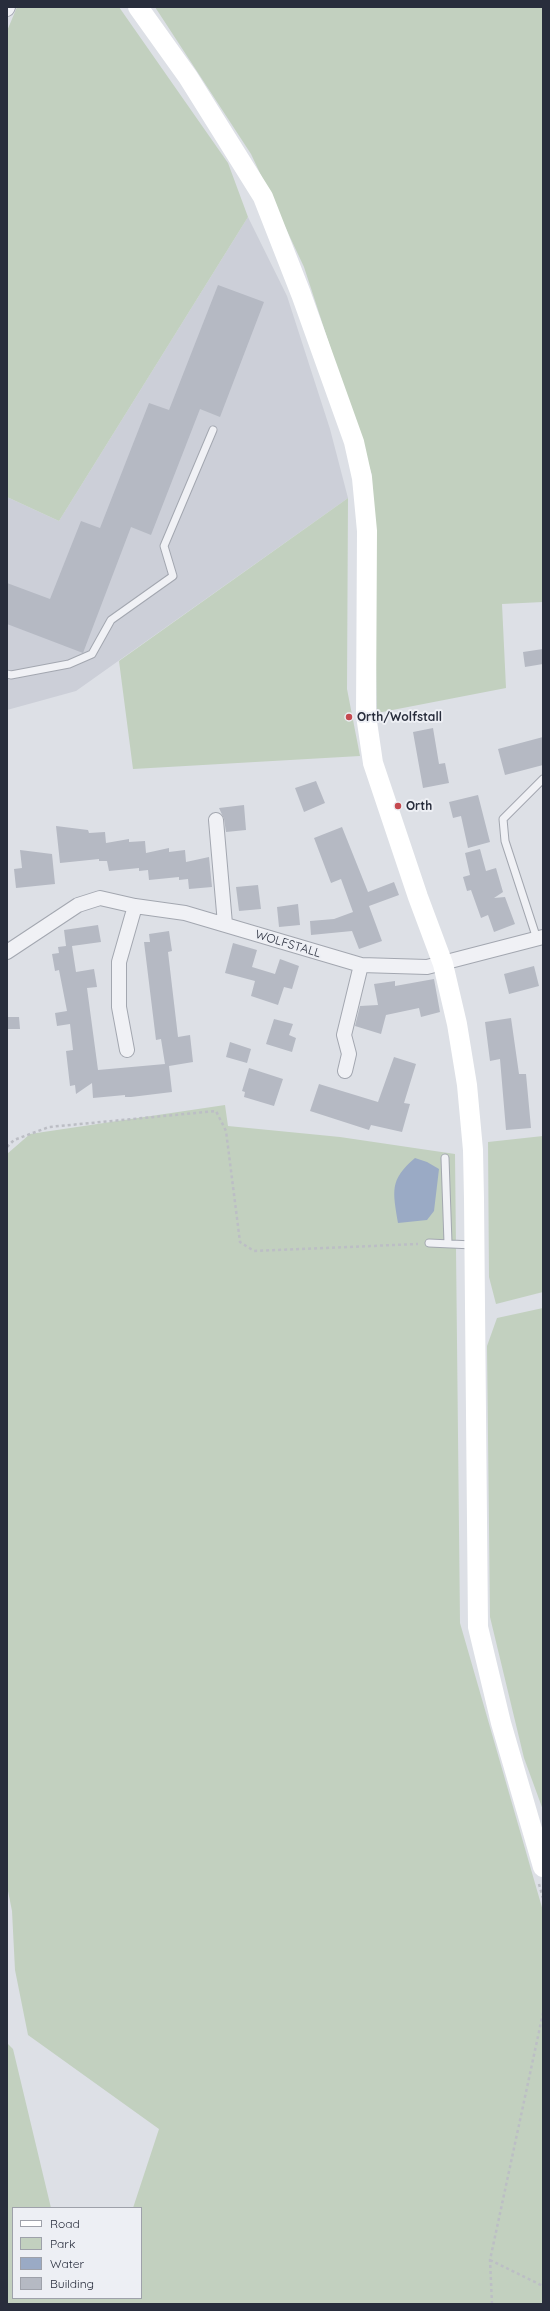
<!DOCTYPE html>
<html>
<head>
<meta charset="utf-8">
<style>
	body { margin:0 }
	#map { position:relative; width:550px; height:2311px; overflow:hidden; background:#dde0e6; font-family:Quicksand,sans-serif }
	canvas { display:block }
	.frame { position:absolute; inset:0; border:8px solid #282d3c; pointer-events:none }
	.legend { position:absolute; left:12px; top:2207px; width:130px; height:92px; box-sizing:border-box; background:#edeff4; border:1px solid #9ea1aa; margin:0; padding:5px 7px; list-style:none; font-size:12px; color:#282d3c }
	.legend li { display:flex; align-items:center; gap:8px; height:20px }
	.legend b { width:20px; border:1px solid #9ea1aa }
</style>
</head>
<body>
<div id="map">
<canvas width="550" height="2311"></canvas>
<div class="frame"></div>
<ul class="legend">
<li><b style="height:5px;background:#fff"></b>Road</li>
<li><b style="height:11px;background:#c2d0bf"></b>Park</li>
<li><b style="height:11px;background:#9aaac5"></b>Water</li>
<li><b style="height:11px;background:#b5b9c3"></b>Building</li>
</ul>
</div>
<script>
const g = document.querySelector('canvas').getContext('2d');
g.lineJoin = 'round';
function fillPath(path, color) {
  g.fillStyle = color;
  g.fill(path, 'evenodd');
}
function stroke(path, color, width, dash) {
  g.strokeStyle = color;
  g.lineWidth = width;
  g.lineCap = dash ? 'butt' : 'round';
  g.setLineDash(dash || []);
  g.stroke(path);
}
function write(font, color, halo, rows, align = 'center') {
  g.font = font + ' Quicksand,sans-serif';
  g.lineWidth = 4;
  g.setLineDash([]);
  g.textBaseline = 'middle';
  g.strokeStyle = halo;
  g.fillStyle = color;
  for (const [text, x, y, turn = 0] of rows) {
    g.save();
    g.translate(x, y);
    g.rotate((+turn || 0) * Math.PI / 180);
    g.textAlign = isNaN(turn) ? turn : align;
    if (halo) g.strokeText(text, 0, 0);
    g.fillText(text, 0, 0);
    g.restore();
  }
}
fillPath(new Path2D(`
	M248 217 287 296 330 429 348 498 76 691 7 710V497L59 521Z`), '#cccfd8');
fillPath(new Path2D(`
	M17 7H119L228 163 248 217 59 521 7 497V31Z
	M155 7H543V602L502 604 506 688 377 713 372 475 304 267 251 154Z
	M348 498 347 689 360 756 133 769 119 661Z
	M225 1105 228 1126 340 1137 455 1154 460 1623 543 1911V2304H7V2043L13 2049 51 2208H13V2298H141V2208H133L159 2129 28 2035 15 1970 12 1911 7 1886V1154L30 1134Z
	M543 1136V1292L496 1304 489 1277 488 1142Z
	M543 1308V1810L524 1758 490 1617 487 1346 497 1318Z`), '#c2d0bf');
fillPath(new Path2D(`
	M415 1158 427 1162 439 1169 434 1211 427 1220 398 1223C393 1191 389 1180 415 1158Z`), '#9aaac5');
fillPath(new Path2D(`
	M218 285 264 302 220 417 200 409 151 535 131 527 83 653 7 624V583L50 599 81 521 100 528 149 403 169 410Z
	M543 649V664L525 667 523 652Z
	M433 728 439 764 445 763 449 783 423 788 413 732Z
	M543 737V765L505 775 498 749Z
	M316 781 325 803 304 812 295 788Z
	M478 795 490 842 468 848 461 816 453 818 449 802Z
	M244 805 246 830 226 832 224 819 219 808Z
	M56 826 88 830 89 833 105 832 106 843 129 839V842L145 841 146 853 169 848V852L185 850 186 862 209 857 212 887 189 889 188 879 179 880V877L149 880 148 870 139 871V868L109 871 107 861H99V859L60 863Z
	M342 827 368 892 394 882 399 895 369 906 382 941 359 949 352 931 311 935 310 921 334 919 353 912 341 879 331 883 314 838Z
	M480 849 486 871 496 868 503 892 494 898 505 897 515 924 494 932 488 915 481 918 471 890 467 891 463 877 470 875 465 853Z
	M20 850 52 854 55 884 16 888 14 869 22 868Z
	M258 885 261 909 239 911 236 887Z
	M298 904 300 925 279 927 277 907Z
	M98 925 101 942 72 946 76 972 94 969 97 987 87 988 98 1070 165 1064 161 1039 156 1040 144 942H150L149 934 169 931 172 951 168 952 178 1037 190 1035 193 1062 169 1066 172 1092 131 1097H125V1095L93 1098 92 1083 76 1094 75 1085 70 1086 66 1051 73 1050 70 1024 57 1026 55 1013 67 1011 59 970 55 971 52 954 59 953 58 947 66 946 64 930Z
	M233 943 257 950 252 967 275 974 280 959 299 966 292 989 284 987 278 1005 251 996 255 981 225 973Z
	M534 966 539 986 509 994 504 974Z
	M434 979 440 1012 421 1017 419 1008 386 1015 381 1034 355 1026 360 1006 378 1005 374 984 395 981V986Z
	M7 1017H19L20 1029H7Z
	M511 1018 519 1074H526L531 1128 506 1130 500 1059 490 1061 485 1022Z
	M274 1019 293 1024 289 1035 296 1038 292 1052 266 1044Z
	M230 1042 251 1049 247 1063 226 1057Z
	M394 1057 416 1064 404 1103 410 1104 402 1132 371 1125 369 1130 310 1111 319 1084 378 1102Z
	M249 1068 283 1079 274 1106 244 1097 245 1092 242 1091Z`), '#b5b9c3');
const service = new Path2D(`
	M7 674 11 675 69 664 92 654 111 620 173 576 164 546 213 430
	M537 939 505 841 503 819 543 779
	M445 1158 448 1243
	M429 1243 473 1245`);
const minor = new Path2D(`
	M7 9 8 7
	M216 820 225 924
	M7 952 78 905 100 898 135 906 185 913 361 965 427 967 543 937
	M127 1050 119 1007V962L135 906
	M345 1071 349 1054 344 1035 361 965`);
stroke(service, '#a3a7b0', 9);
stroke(minor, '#a3a7b0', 16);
stroke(new Path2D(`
	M7 1147 14 1140 49 1127 216 1111 226 1131 240 1242 254 1251 418 1244
	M539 1884 543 1898
	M490 2260 543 2286
	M492 2304 490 2260 543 2013`), '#bcbec5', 2.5, [3, 3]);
stroke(service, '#f0f1f5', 7);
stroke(minor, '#f0f1f5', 14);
stroke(new Path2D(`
	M138 7 188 77 263 197 301 294 354 442 362 478 367 531 366 715 373 763 418 897 443 964 457 1024 467 1085 473 1150 474 1199 478 1627 501 1723 543 1867`), '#fff', 20);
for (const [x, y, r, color] of [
	[349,717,4,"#c5494f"],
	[398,806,4,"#c5494f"]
]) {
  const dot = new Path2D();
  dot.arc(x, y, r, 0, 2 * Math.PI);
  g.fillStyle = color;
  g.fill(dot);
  stroke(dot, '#edeff4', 1.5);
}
write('bold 12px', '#282d3c', '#edeff4', [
	["Orth/Wolfstall",357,717],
	["Orth",406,806]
], 'left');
write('12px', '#282d3c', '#edeff4', [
	["WOLFSTALL",288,944,17]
]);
</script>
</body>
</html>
